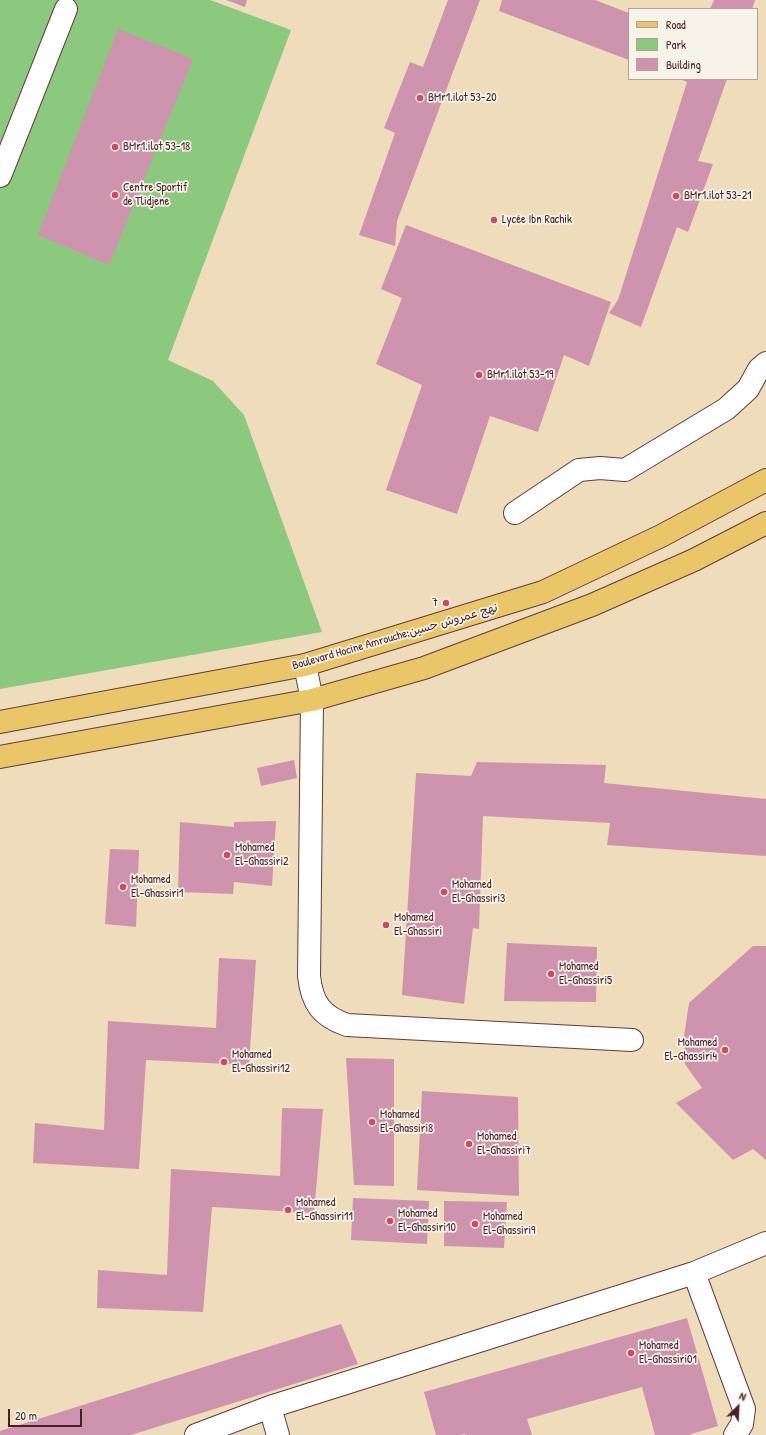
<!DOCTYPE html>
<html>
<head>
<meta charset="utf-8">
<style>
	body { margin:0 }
	#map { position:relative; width:766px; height:1435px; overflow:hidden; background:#efdcba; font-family:"Patrick Hand",sans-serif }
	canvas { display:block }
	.legend { position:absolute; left:628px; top:8px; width:130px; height:72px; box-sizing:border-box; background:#f7f3e8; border:1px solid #b29e9c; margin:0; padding:5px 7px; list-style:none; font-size:12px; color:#4a1f2b }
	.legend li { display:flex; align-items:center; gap:8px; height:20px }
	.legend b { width:20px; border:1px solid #b29e9c }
	.north { position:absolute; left:718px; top:1387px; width:40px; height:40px; -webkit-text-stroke:3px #f7f3e8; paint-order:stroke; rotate:24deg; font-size:11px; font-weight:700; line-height:16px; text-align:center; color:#4a1f2b }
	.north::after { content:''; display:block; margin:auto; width:14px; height:18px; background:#4a1f2b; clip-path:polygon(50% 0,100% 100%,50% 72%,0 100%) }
	.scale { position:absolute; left:8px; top:1409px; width:74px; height:18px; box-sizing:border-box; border:2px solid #4a1f2b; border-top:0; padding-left:5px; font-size:12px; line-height:14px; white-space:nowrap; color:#4a1f2b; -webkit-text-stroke:3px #f7f3e8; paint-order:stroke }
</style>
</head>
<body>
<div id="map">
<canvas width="766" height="1435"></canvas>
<ul class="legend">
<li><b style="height:5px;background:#e9c769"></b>Road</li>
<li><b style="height:11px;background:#8bc97f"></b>Park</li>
<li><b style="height:11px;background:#ce94ae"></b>Building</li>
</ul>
<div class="north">N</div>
<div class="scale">20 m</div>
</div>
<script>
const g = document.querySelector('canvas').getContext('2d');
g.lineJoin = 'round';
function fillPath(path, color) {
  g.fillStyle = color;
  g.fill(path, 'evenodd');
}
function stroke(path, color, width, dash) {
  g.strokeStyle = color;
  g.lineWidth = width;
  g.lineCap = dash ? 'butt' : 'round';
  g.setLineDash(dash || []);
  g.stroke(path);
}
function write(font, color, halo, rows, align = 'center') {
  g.font = font + ' "Patrick Hand","Playpen Sans Arabic",sans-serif';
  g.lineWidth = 3.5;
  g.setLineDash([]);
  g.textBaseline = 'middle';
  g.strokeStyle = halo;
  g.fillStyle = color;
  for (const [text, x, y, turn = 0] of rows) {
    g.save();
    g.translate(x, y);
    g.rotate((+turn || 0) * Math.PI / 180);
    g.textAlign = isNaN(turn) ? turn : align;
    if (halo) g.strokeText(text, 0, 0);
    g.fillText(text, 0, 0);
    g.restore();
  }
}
fillPath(new Path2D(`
	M0 0H210L291 30 168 360 213 381 244 415 322 632 0 689Z`), '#8bc97f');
fillPath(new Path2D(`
	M226 0H247L245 7Z
	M448 0H480L397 221 395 246 359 235 395 133 384 128 410 62 423 67Z
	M502 0H595L629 13V60L499 11Z
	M714 0H755L752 9H710Z
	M118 29 193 59 109 265 38 235Z
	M680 79H727L698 161 713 164 688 232 677 227 641 327 609 313 618 300 687 82Z
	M406 225 611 302 589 366 564 355 538 432 490 416 457 514 386 490 422 385 376 364 402 298 381 289Z
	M294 760 297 778 261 786 257 768Z
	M477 762 606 765 604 783 766 799V856L607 845 610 823 483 816 479 929 473 928 464 1004 402 995 416 773 471 776Z
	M276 821 272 886 234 882 233 894 178 892 180 822 234 827V822Z
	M110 849 139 850 136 927 105 924Z
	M507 943 597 947 596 1002 504 1001Z
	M753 946H766V1160L753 1149 733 1160 676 1103 702 1088 685 1064 684 1036 689 1003Z
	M219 958 256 960 249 1065 146 1060 139 1169 33 1163 35 1123 104 1130 108 1021 216 1028Z
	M346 1058 394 1059V1186L354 1185Z
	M422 1091 518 1097 519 1196 417 1190Z
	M282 1108 323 1109 314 1213 212 1207 203 1312 97 1308 98 1270 167 1275 171 1169 280 1176Z
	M353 1198 429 1201 427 1244 351 1240Z
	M444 1201 507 1202 504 1248 444 1246Z
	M687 1318 718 1426 688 1435H655L642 1387 527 1419 532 1435H465V1434L460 1435H436L424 1392Z
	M341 1324 358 1364 131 1435H0V1431Z`), '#ce94ae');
const minor = new Path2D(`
	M0 176 66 9
	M515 513 579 470 600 468 625 470 726 409 748 389 759 369 766 363
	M305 665 312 700 309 976C312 1003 321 1016 347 1025L632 1040
	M694 1273 744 1409 742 1424 735 1435
	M270 1407 278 1435
	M196 1435 270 1407 694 1273 766 1243`);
const major = new Path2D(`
	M0 722 305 665 543 592 661 536 766 480
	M0 757 312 700 424 668 592 605 694 560 766 523`);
stroke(minor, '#633b40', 24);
stroke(major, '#633b40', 24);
stroke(minor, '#fff', 22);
stroke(major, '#e9c769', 22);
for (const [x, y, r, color] of [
	[420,98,4,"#d1495b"],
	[115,147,4,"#d1495b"],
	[115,195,4,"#d1495b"],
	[676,196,4,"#d1495b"],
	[494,220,4,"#d1495b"],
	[479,375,4,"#d1495b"],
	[446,603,4,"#d1495b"],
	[227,855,4,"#d1495b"],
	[123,887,4,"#d1495b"],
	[444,892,4,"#d1495b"],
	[386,925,4,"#d1495b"],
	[551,974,4,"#d1495b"],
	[725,1050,4,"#d1495b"],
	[224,1062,4,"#d1495b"],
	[372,1122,4,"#d1495b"],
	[469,1144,4,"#d1495b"],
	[288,1210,4,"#d1495b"],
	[390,1221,4,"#d1495b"],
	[475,1224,4,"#d1495b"],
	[631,1353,4,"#d1495b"]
]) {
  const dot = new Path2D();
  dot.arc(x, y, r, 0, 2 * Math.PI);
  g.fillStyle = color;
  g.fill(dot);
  stroke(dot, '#f7f3e8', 1.5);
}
write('12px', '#4a1f2b', '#f7f3e8', [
	["BMr1.ilot 53-20",428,98],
	["BMr1.ilot 53-18",123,147],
	["Centre Sportif",123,188],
	["de Tlidjene",123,202],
	["BMr1.ilot 53-21",684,196],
	["Lycée Ibn Rachik",502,220],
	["BMr1.ilot 53-19",487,375],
	["7",438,603,"right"],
	["Mohamed",235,848],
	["El-Ghassiri2",235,862],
	["Mohamed",131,880],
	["El-Ghassiri1",131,894],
	["Mohamed",452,885],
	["El-Ghassiri3",452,899],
	["Mohamed",394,918],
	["El-Ghassiri",394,932],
	["Mohamed",559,967],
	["El-Ghassiri5",559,981],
	["Mohamed",717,1043,"right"],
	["El-Ghassiri4",717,1057,"right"],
	["Mohamed",232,1055],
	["El-Ghassiri12",232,1069],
	["Mohamed",380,1115],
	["El-Ghassiri8",380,1129],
	["Mohamed",477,1137],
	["El-Ghassiri7",477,1151],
	["Mohamed",296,1203],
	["El-Ghassiri11",296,1217],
	["Mohamed",398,1214],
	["El-Ghassiri10",398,1228],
	["Mohamed",483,1217],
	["El-Ghassiri9",483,1231],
	["Mohamed",639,1346],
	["El-Ghassiri01",639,1360]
], 'left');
write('12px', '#4a1f2b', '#f7f3e8', [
	["Boulevard Hocine Amrouche;نهج عمروش حسين",395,637,-16]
]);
</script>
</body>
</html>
